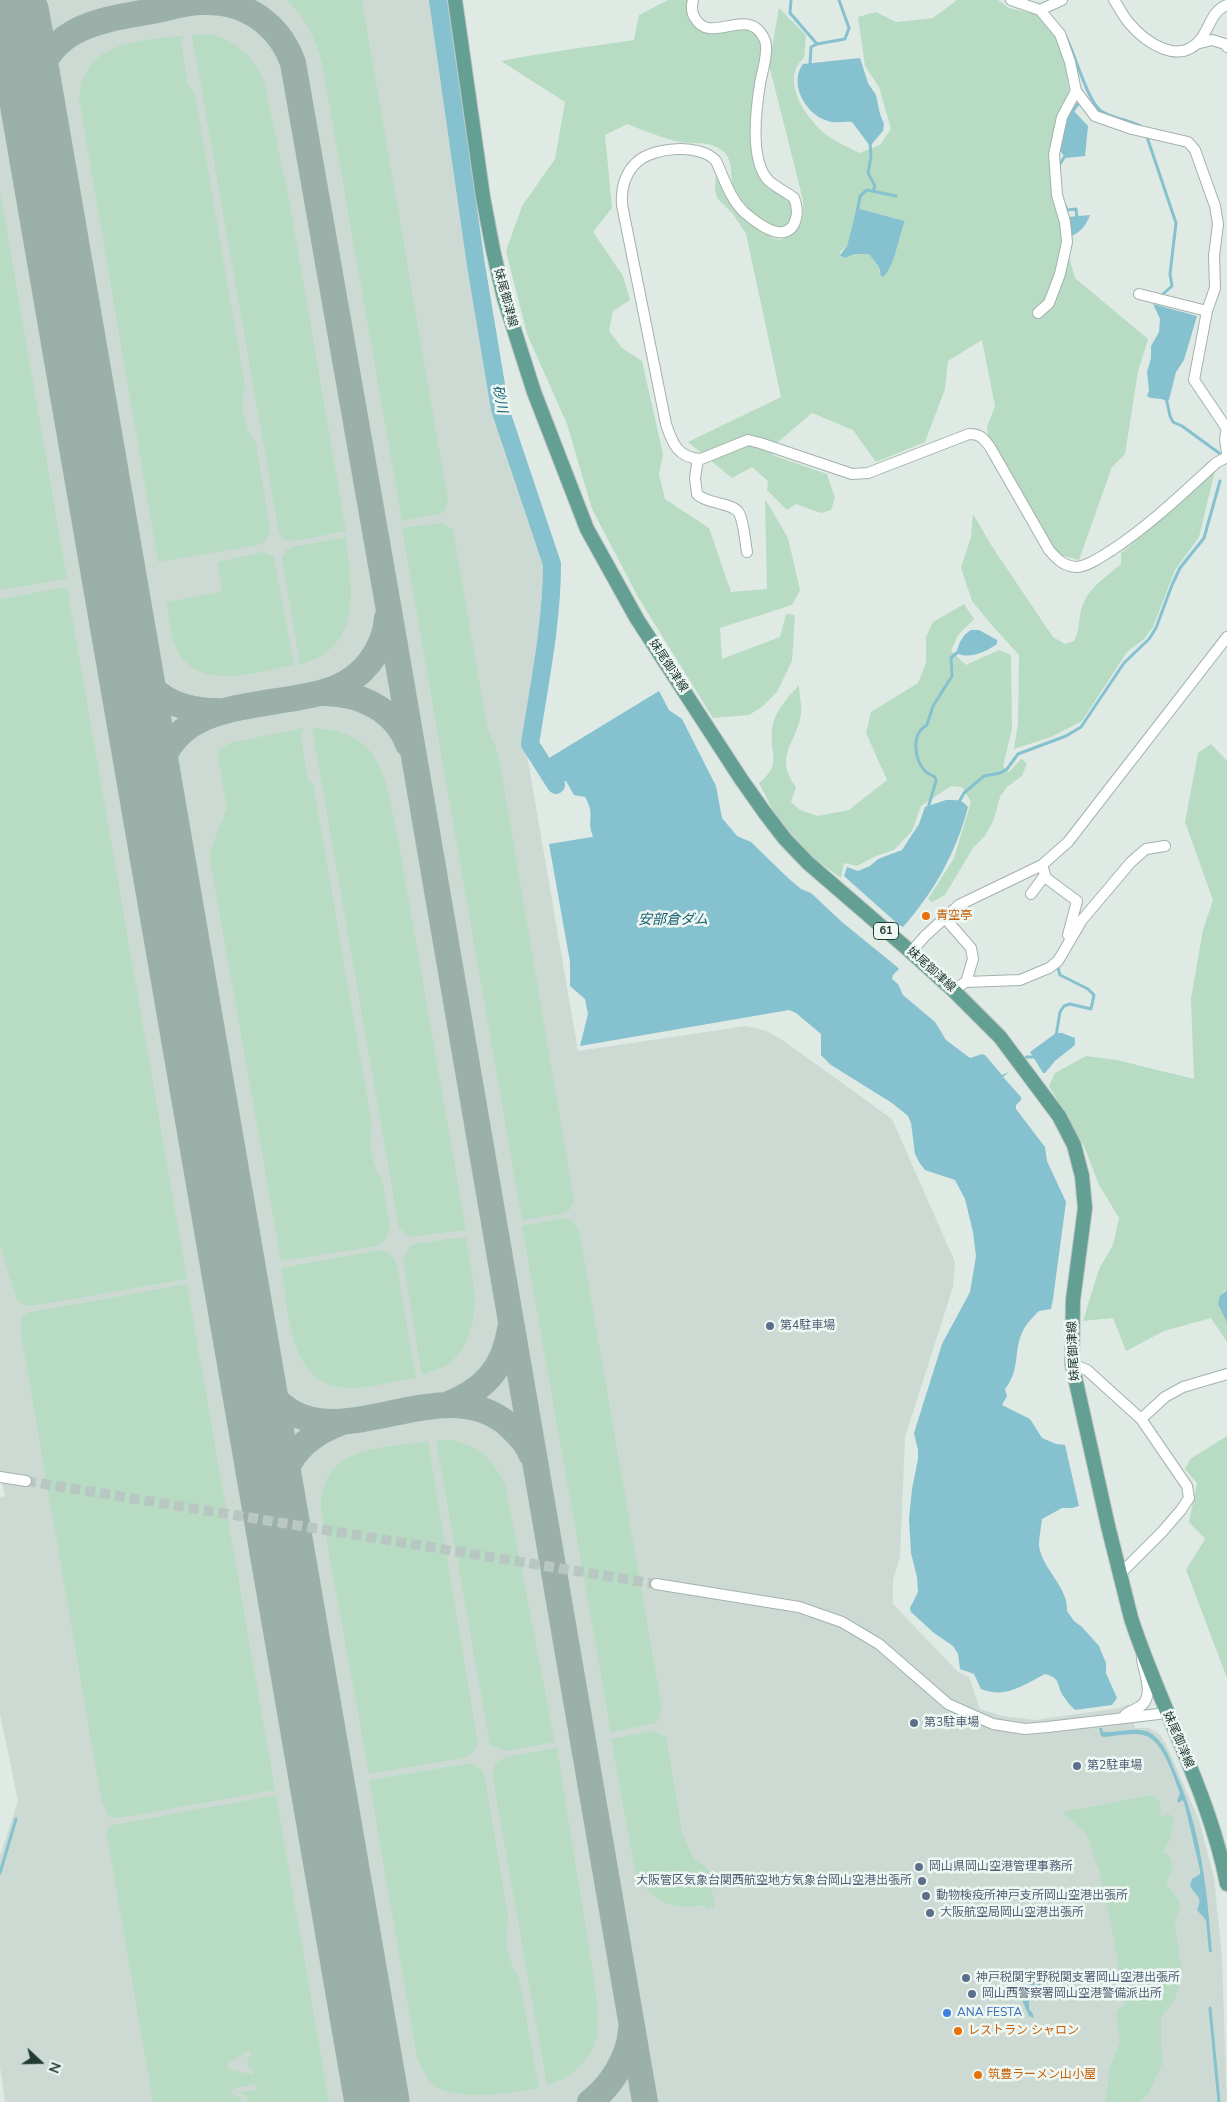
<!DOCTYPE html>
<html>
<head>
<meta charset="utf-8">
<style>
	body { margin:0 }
	#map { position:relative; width:1227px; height:2102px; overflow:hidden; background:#dfeae5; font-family:"Nunito Sans",sans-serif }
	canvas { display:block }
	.north { position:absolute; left:15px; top:2037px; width:50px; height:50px; -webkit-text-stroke:4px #eff7f3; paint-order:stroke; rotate:111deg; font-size:14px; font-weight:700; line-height:20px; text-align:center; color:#203a34 }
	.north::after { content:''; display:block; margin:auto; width:18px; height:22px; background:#203a34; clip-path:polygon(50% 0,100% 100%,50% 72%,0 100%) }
</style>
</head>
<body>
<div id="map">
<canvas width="1227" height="2102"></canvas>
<div class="north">N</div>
</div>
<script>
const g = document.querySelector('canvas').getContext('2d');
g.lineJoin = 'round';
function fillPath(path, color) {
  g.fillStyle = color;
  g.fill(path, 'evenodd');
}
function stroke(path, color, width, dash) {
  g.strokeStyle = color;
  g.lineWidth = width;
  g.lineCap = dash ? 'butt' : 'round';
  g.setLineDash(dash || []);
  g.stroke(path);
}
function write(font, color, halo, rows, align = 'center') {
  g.font = font + ' "Nunito Sans","Noto Sans JP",sans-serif';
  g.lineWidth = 5;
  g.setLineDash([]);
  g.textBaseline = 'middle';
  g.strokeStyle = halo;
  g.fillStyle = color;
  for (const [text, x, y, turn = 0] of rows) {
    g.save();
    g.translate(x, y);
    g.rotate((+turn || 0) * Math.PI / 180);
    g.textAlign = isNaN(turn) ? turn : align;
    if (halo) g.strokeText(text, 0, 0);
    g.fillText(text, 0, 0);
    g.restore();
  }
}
fillPath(new Path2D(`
	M0 0H434L480 318 491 409 548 565 544 616 525 743 578 1051 746 1026 764 1030 781 1039 892 1119 955 1262 953 1287 905 1437 900 1557 893 1580V1604L958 1672 969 1677 980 1709 1002 1716 1035 1720 1119 1708 1129 1704 1135 1728H1149L1160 1735 1165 1742 1199 1820 1214 1878 1222 1957 1227 2102H5L0 2067V1856L18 1801 0 1714V1497L5 1496 0 1474Z`), '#cddad4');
fillPath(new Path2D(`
	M287 0H362L448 501 443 513 402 521 322 63C315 38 306 18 287 0Z
	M668 0H690L694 22 739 26 754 30 763 43 757 165 791 199 795 213 785 229C764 224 743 212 734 191 729 178 735 162 723 151 708 139 692 146 675 141 659 137 643 130 627 124L605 135 612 208 593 232 623 276 630 300 613 311 609 331 622 348 642 361 663 454 659 475 665 499 709 528 731 592 767 589 765 499 788 538 800 590 792 605 720 628 722 659 780 637 786 614 795 615 792 661 777 692 762 707 749 715 713 718 638 597 592 509 567 424 527 334 506 251 522 206 555 159 565 102 501 61C545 52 590 47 634 40L639 15Z
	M957 0H998L1009 8 1038 15 1057 39 1065 63 1069 92 1057 116 1050 149 1052 198 1075 278 1148 339 1138 372 1125 454 1112 467 1079 560 1060 555 1050 545 989 440 987 427 995 406 982 340 948 361 945 389 925 442 876 462 853 430 812 413 778 442 772 455 827 474 835 498 831 510 821 513 796 504 787 510 767 490 768 481 752 467 732 478 688 442 781 397 746 234 733 214 717 198 715 190 716 169 723 188 772 238 780 240C801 229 804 223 803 200L769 65 779 8 806 35 804 58C778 80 808 121 828 136 837 143 849 147 859 153L880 145 891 129 879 87 865 66 858 17 876 12 896 22 933 18ZM860 209 905 221C902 229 896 256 892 261 889 265 884 268 879 272V267L869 253 854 254 845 258 839 253 847 246Z
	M207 34C236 39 252 55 264 81L289 199 346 531 295 541 285 540 279 534 192 35Z
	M184 35 181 43 188 85 195 93 245 387C239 403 245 430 256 442L270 531 266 541 259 545 158 562 79 99C85 39 138 42 184 35Z
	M0 191 67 579 0 590Z
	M1215 471 1199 537 1175 570 1153 627 1144 639 1127 652 1082 721 1051 737 1014 749 1018 724 1019 655 990 623 972 601 961 568 971 537 973 514 993 548 1053 637 1065 644 1074 641C1081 627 1078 619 1082 607 1088 588 1106 577 1121 564V553L1152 528Z
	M441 523 453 529 487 727 496 748 500 763 574 1201 570 1209 565 1213 522 1220 402 528Z
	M346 537C351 590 365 645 300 665L282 558 286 550 292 547Z
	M263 552 274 557 294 665C254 672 194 695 174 643 169 631 169 615 166 602L222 592 218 562Z
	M67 587 187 1279 32 1306 24 1305 17 1300 0 1246V599Z
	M964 604 974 619 958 635 951 651 966 665 999 650 1011 655 1012 729 1003 766 1009 772 1021 759 1027 763 1022 776 1007 787 1000 797 994 819 985 836 973 848 945 895 932 902 928 899 954 858 971 802 962 787 951 786 921 806 912 831 894 850 876 856 857 866 844 863 841 878 813 858 776 816 759 783C783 764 769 753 772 729 774 712 788 697 799 685 799 694 802 704 801 713 797 744 773 755 796 787L791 802 800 810 818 816 849 810 887 780 866 733 871 712 918 683 926 663V637L933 622Z
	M303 728 301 738 308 780 313 783 372 1125C369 1139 371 1167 382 1178L390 1229C387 1238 384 1242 376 1246L281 1261 209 854 227 808 217 752 229 743Z
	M312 728C382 730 385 777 397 833L466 1230 409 1237 399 1228Z
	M1211 744 1227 761V1290L1224 1291 1218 1304 1227 1323V1342L1211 1318 1164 1331 1126 1351 1113 1318 1083 1321 1099 1269 1113 1245 1119 1218 1099 1185 1084 1146 1049 1086 1055 1073 1086 1056 1117 1060 1194 1079 1191 998 1203 930 1213 900 1185 822 1198 753Z
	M563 1218 571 1220 579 1229 661 1703 660 1716 656 1723 611 1732 522 1226Z
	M466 1237C472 1278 487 1327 453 1360 445 1368 432 1371 422 1375L403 1259 410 1246 419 1243Z
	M379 1250 388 1252 396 1262 416 1378C394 1381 369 1389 347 1388 288 1386 289 1311 281 1268Z
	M187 1284 275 1790 119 1818 110 1817 102 1804 20 1328 22 1318 26 1313Z
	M1227 1436V1678L1186 1570 1205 1539 1189 1522 1197 1483 1185 1469 1190 1459Z
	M453 1440C481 1448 492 1458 505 1484L555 1742 506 1751 490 1745 436 1441Z
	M428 1441 478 1744C474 1752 470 1755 462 1758L369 1774 321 1510C320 1445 380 1449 428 1441Z
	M653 1731 666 1737 682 1832 688 1848 695 1859 708 1869 714 1901V1907L706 1908 705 1905C670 1911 651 1902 635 1871L611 1739Z
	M557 1748C567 1811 577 1873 587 1936 591 1962 601 2010 597 2034 592 2062 570 2077 547 2086L492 1774C494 1764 497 1761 506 1757Z
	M471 1763 481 1769 485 1777 509 1921C503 1937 508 1963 519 1977L539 2088C506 2094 459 2102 433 2085 426 2077 421 2067 417 2058L369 1780Z
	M276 1795 329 2102H246L249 2098 239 2092 257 2090 256 2084 231 2089 232 2094 242 2099 239 2102H153L107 1836 108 1829 113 1825ZM250 2050 251 2055 247 2058 249 2068 253 2070 254 2075 228 2069 227 2064Z
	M1152 1795 1160 1802 1161 1817 1168 1813 1175 1820 1171 1827 1173 1831 1170 1840 1163 1852 1168 1854 1173 1866 1166 1885 1174 1893 1181 1905 1175 1923 1182 1975 1175 1999 1161 2018 1162 2064 1149 2093 1140 2102H1106L1109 2070 1120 2042 1116 2011 1125 2005 1110 1918 1099 1871 1086 1833 1062 1812Z`), '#b7dcc3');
fillPath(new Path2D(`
	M860 58 868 83 876 95 880 114 884 124 883 131 870 146 852 122C844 121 836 124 828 121 806 115 788 84 803 64Z
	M1073 110 1088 126 1085 156 1066 158C1063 155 1060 151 1059 148 1058 140 1067 115 1073 110Z
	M857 206 860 209 905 221C899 236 895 266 883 277L881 276 879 267 869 254H854L845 258 840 255 847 246 849 239Z
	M1090 215C1086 225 1082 231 1072 236L1068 217Z
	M1153 304 1197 316 1184 360 1176 372 1169 400 1166 401C1160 397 1152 400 1147 396L1149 391 1147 372 1151 358V346L1159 332 1160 319Z
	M971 630H979L997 640V644C987 651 969 660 957 653 958 643 963 635 971 630Z
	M659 691 669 710 682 719 716 786 722 818 737 836 751 842 788 878 801 889 811 893 842 922 896 966 899 969 893 975 892 979 898 984 903 995 935 1022 946 1040 970 1058 982 1054 985 1055 1002 1075 1009 1072 1003 1077 1021 1097V1100L1016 1105V1109L1045 1147 1047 1161 1066 1202 1053 1299 1051 1309 1039 1311C1033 1317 1025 1325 1022 1333 1013 1353 1021 1368 1005 1389L1007 1396 1002 1405 1030 1419 1042 1438 1056 1444 1065 1445 1079 1506 1072 1508H1062L1042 1519C1041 1527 1039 1538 1039 1546 1042 1569 1069 1588 1067 1611L1074 1621 1082 1627 1099 1646 1106 1663V1673L1117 1698 1112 1705 1075 1710C1071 1706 1067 1702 1064 1697 1056 1686 1062 1678 1045 1674 1023 1685 1006 1699 981 1689L974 1674 960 1669 958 1654 953 1646 934 1633 911 1612 910 1608 918 1592 917 1577 911 1553 909 1519 912 1489 918 1459V1450L914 1433 942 1344 970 1292 976 1256 973 1232 965 1199 955 1180 925 1170 919 1162 915 1154 911 1123 908 1116 892 1103 831 1065 821 1055V1034L796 1013 789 1010 580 1046 588 1014 585 999 570 986V962L549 844 592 837 593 836C586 819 596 816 585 797L574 795 566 781 562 782 549 758Z
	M946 800C956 800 962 799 968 807 956 853 934 892 903 927L899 925 844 876 847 867 858 871 870 866 878 859 902 850 919 824 925 807Z
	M1056 1033H1062L1075 1038V1045L1055 1061 1045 1073H1043L1030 1052Z
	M1227 1290V1323L1218 1304 1220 1296Z
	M1099 1728H1102L1103 1732C1117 1733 1140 1725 1152 1734 1164 1743 1169 1756 1174 1769 1201 1827 1207 1889 1212 1952H1209L1206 1920 1197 1910C1203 1897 1197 1897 1190 1886L1192 1879 1200 1874V1870L1184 1802 1182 1800 1179 1803 1177 1801 1180 1793C1173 1776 1163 1739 1143 1735 1132 1732 1116 1736 1104 1737L1101 1736Z
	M1031 1981 1040 1983 1041 1989 1036 1991 1029 2000V2010L1032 2012 1034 2018 1029 2016 1022 2000 1023 1986 1029 1984Z`), '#86c1d0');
stroke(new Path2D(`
	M791 0 790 13 817 44
	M1064 33C1075 52 1086 99 1101 111 1111 118 1130 120 1142 127
	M810 64 811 47 817 44 845 39 849 28 839 0
	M1072 112 1078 104
	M1146 134 1176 223 1170 274 1172 286 1163 294
	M870 142 871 156 868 173 875 186 873 191
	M1058 167 1065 156
	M1065 205 1067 210 1076 209 1077 218
	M858 208 860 196 867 190 896 196
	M1166 397 1170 416 1173 422 1182 426 1219 453
	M959 802 964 793 984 776 1000 773 1007 769 1018 754 1066 736 1081 727 1124 663 1149 639 1156 628 1172 585 1180 568 1204 538 1220 481
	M928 808 936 781 935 777C931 775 927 773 925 771 914 759 911 733 927 725L933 706 952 676 951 658 959 651
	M1056 1036 1060 1012 1064 1006 1070 1004 1091 1009 1094 995 1088 989 1060 975 1058 968
	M1026 1057H1035
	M0 1873 16 1819
	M1210 2008 1219 2102`), '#86c1d0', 3);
stroke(new Path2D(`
	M438 0 476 265 500 409 552 564C552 624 539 685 530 744L556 785`), '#86c1d0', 18);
stroke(new Path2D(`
	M31 94C48 26 95 21 153 11 169 8 186 2 202 2 245 0 279 24 293 63L388 605 645 2102
	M125 641C141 688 167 711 218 711
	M323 693C359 693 395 709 408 744
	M153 804C159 710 221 711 296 698 325 693 350 687 369 663 379 650 386 634 387 618
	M247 1352C302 1498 424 1360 505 1422 515 1431 526 1441 531 1454
	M446 1405C483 1391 504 1369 510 1329
	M277 1525C277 1474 291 1441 340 1423
	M373 2083 380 2102
	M590 2102C611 2086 629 2058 631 2030`), '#9cb0aa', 26);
stroke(new Path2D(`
	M17 14 377 2102`), '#9cb0aa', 65);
stroke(new Path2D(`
	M26 1481 656 1584`), '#b9c7c2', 10, [10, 5]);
const minor = new Path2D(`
	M693 0C691 7 691 12 695 18 709 44 743 10 760 32 763 36 766 41 766 46 767 58 762 72 760 84 756 109 749 161 769 181 776 187 786 192 794 198 800 211 797 235 777 232 766 230 752 219 744 212 730 199 724 178 716 161 701 143 653 147 637 162 624 174 621 189 622 205L666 424C672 443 678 458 701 459L748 440 760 443 852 474 868 473 969 434C981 434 984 439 990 447L1049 550C1057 559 1064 567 1077 567 1089 566 1102 556 1112 550 1150 525 1182 494 1216 463L1227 457
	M1011 0 1040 10 1062 0
	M1114 0C1119 7 1123 16 1129 23 1145 42 1179 66 1200 40 1210 28 1211 11 1227 5
	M1040 10 1060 34 1070 62 1076 91 1095 116 1132 129 1188 142 1195 150 1215 206 1218 224 1214 256 1215 288 1207 311 1194 380 1227 429
	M1196 44 1212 40 1225 44 1227 47
	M1139 294 1207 311
	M1038 313 1049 303 1060 274 1067 242 1065 222 1057 195 1054 154 1062 117 1076 91
	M1227 428 1225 439 1227 453
	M698 459 695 478 697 494C708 505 733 502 739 513 744 522 745 542 747 552
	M1042 865 1046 878 1077 901 1068 935
	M1031 894 1045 875
	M944 917 971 948 973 959 966 982
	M911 952 925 936 959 905 1042 865 1068 842 1227 637
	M953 990 966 982 1020 980 1049 968 1058 961 1082 920 1131 862 1146 849 1165 846
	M1072 1364 1087 1370 1141 1419 1187 1486 1189 1498 1181 1510 1162 1532 1120 1574
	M1141 1419 1165 1397 1183 1387 1227 1374
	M0 1477 26 1481
	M656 1584 799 1607 842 1622 879 1644 948 1704 993 1724 1025 1729 1048 1727 1167 1713
	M1125 1715C1130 1711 1137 1709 1142 1705 1154 1694 1144 1673 1142 1659`);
const major = new Path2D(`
	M455 0 483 197 493 250 504 298 534 392 587 529 637 619 741 779 765 813 785 839 808 863 911 952 953 990 1000 1037 1059 1116 1074 1145 1082 1176 1085 1208 1073 1300 1072 1364 1108 1526 1131 1618C1160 1708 1209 1791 1227 1884`);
stroke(minor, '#a2b2ac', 12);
stroke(major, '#bcc4c2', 16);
stroke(minor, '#fff', 10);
stroke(major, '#63a093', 14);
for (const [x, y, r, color] of [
	[926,916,5,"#e8710a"],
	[770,1326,5,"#5c6f8a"],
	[914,1723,5,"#5c6f8a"],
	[1077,1766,5,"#5c6f8a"],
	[919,1867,5,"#5c6f8a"],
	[922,1881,5,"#5c6f8a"],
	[926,1896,5,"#5c6f8a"],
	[930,1913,5,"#5c6f8a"],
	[966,1978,5,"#5c6f8a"],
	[972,1994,5,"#5c6f8a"],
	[947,2013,5,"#3f7fe0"],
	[958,2031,5,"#e8710a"],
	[978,2075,5,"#e8710a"]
]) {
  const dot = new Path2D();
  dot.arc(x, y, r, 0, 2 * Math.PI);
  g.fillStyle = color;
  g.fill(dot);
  stroke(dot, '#eff7f3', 2);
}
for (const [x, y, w] of [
	[886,931,25]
]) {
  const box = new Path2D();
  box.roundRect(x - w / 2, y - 8.5, w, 17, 4);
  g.fillStyle = '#eff7f3';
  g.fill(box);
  stroke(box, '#203a34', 1);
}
write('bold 11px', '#203a34', null, [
	["61",886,931]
]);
write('12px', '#203a34', '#eff7f3', [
	["妹尾御津線",505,298,75],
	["妹尾御津線",668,666,57],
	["妹尾御津線",931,970,42],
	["妹尾御津線",1074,1351,-93],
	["妹尾御津線",1178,1740,67]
]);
write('12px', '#c56008', '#eff7f3', [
	["青空亭",936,916],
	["レストラン シャロン",968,2031],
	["筑豊ラーメン山小屋",988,2075]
], 'left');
write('12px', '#4e5e75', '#eff7f3', [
	["第4駐車場",780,1326],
	["第3駐車場",924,1723],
	["第2駐車場",1087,1766],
	["岡山県岡山空港管理事務所",929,1867],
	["大阪管区気象台関西航空地方気象台岡山空港出張所",912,1881,"right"],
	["動物検疫所神戸支所岡山空港出張所",936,1896],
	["大阪航空局岡山空港出張所",940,1913],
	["神戸税関宇野税関支署岡山空港出張所",976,1978],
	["岡山西警察署岡山空港警備派出所",982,1994]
], 'left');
write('12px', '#366cbe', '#eff7f3', [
	["ANA FESTA",957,2013]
], 'left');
write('italic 14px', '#1b6275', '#eff7f3', [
	["砂川",499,399,79],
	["安部倉ダム",673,921]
]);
</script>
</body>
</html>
